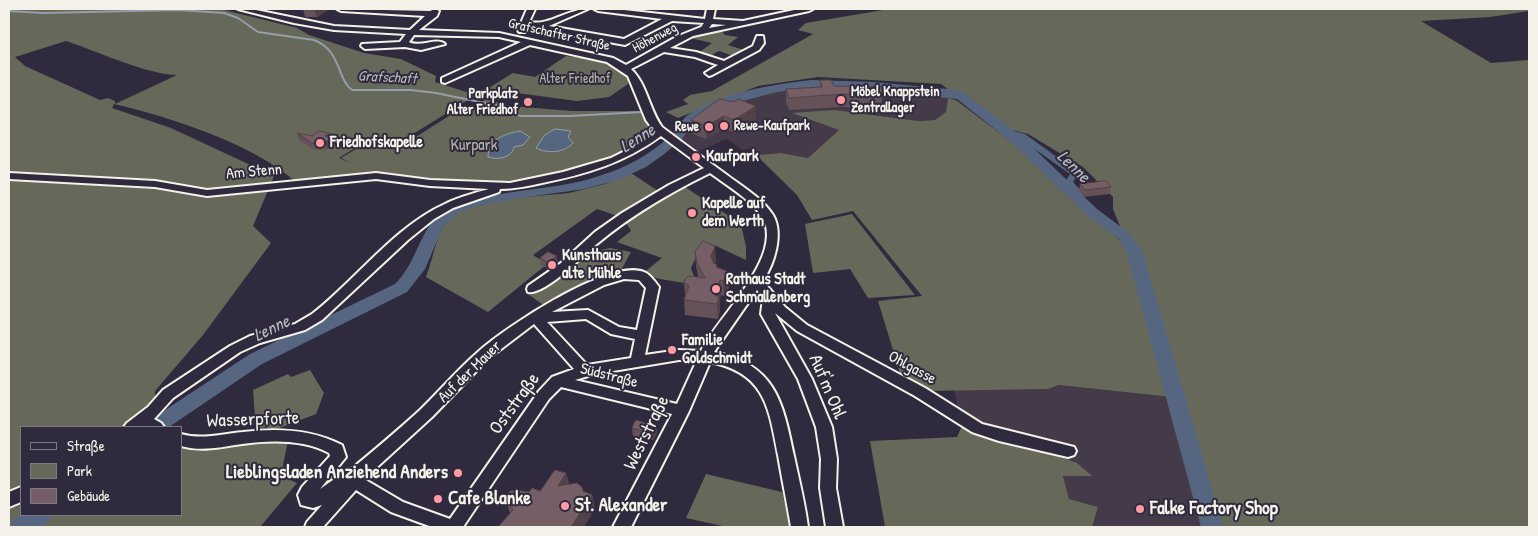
<!DOCTYPE html>
<html>
<head>
<meta charset="utf-8">
<style>
	body { margin:0 }
	#map { position:relative; width:1538px; height:536px; overflow:hidden; background:#2f2a3d; font-family:"Patrick Hand",sans-serif }
	canvas { display:block }
	.frame { position:absolute; inset:0; border:10px solid #f4f1e8; pointer-events:none }
	.legend { position:absolute; left:20px; top:426px; width:162px; height:90px; box-sizing:border-box; background:#2f2a3d; border:1px solid #7e7a81; margin:0; padding:6px 9px; list-style:none; font-size:15px; color:#f4f1e8 }
	.legend li { display:flex; align-items:center; gap:10px; height:25px }
	.legend b { width:25px; border:1px solid #7e7a81 }
</style>
</head>
<body>
<div id="map">
<canvas width="1538" height="536"></canvas>
<div class="frame"></div>
<ul class="legend">
<li><b style="height:6px;background:#2f2a3d"></b>Straße</li>
<li><b style="height:14px;background:#66695a"></b>Park</li>
<li><b style="height:14px;background:#755e66"></b>Gebäude</li>
</ul>
</div>
<script>
const g = document.querySelector('canvas').getContext('2d');
g.lineJoin = 'round';
function fillPath(path, color) {
  g.fillStyle = color;
  g.fill(path, 'evenodd');
}
function stroke(path, color, width, dash) {
  g.strokeStyle = color;
  g.lineWidth = width;
  g.lineCap = dash ? 'butt' : 'round';
  g.setLineDash(dash || []);
  g.stroke(path);
}
function write(font, color, halo, rows, align = 'center') {
  g.font = font + ' "Patrick Hand",sans-serif';
  g.lineWidth = 4;
  g.setLineDash([]);
  g.textBaseline = 'middle';
  g.strokeStyle = halo;
  g.fillStyle = color;
  for (const [text, x, y, turn = 0] of rows) {
    g.save();
    g.translate(x, y);
    g.rotate((+turn || 0) * Math.PI / 180);
    g.textAlign = isNaN(turn) ? turn : align;
    if (halo) g.strokeText(text, 0, 0);
    g.fillText(text, 0, 0);
    g.restore();
  }
}
fillPath(new Path2D(`
	M837 86 924 93 948 98 946 112 936 120 919 121 857 112 794 113 839 130 808 158 781 153 756 155 749 149 742 150 727 139 699 151 678 136 694 122 740 98 769 92 807 87Z
	M1059 385 1171 397 1197 487 1206 527H1092L1098 507 1069 499 1063 476H1091L962 426 954 390 1048 389Z`), '#443a49');
fillPath(new Path2D(`
	M9 9H220L297 28 309 35 364 53 401 59 436 76 435 82 476 95 405 139 368 140 339 158 353 164 341 158 356 149 394 147 411 140 466 105 474 107 486 99 510 106 572 111H642L652 131 637 145 627 151 597 162 519 181 477 184 426 182 386 174 297 183C254 144 170 117 114 104L112 108 171 128 274 176 253 226 271 243 203 335 155 391V427H21V515H181V443L288 441 283 465 288 479 297 483 260 527H9ZM66 41C96 51 149 75 177 75L115 104V101L108 98 100 100 25 66 15 57Z
	M889 9H1529V11L1490 17 1421 21 1491 63 1529 60V527H1206L1197 487 1171 397 1059 385 1048 389 926 391 900 373 878 301 922 296 853 211 812 220 797 195 756 155 781 153 808 158 839 130 792 113 834 110 919 121 935 120 946 112 948 98 956 100 1059 178 1130 251 1113 209V197L1083 167 1028 134 996 126 941 84 818 77 758 86 678 118 666 112 688 104 683 100 690 95 712 91 813 34 798 30 806 23Z
	M720 29 725 35 738 37 728 45 747 51 736 57 719 51 708 57 697 54 712 43 690 38Z
	M566 56C589 59 615 59 629 79L628 84 609 97 577 101 487 89 513 73 535 77Z
	M631 173 661 193 682 185 741 224 746 247V260L714 245 697 255 691 268 697 285 660 279 642 274 662 258 617 242 631 231C625 216 611 214 597 209L533 255 547 264 488 312 426 277C435 255 436 227 456 212L495 200 569 193 605 184Z
	M852 214 915 295 868 298 850 269 813 273 805 224Z
	M610 248 631 252 619 274 545 306 529 295 559 275 583 254Z
	M310 370 324 393 316 414 269 432 267 427 256 429 253 390 288 374 291 377Z
	M962 426 984 435 1051 453 1077 463 1092 476H1063L1069 499 1098 507 1092 527H885L870 441 957 437Z
	M706 474 782 492 790 527H727L686 518Z`), '#66695a');
const water = new Path2D(`
	M555 129 571 131 568 137 573 143C564 153 548 154 536 148L544 136Z
	M520 131 530 137 523 145 514 147C512 158 498 160 488 157 488 139 505 134 520 131Z`);
fillPath(water, '#566680');
stroke(water, '#959eaa', 1);
stroke(new Path2D(`
	M9 11 43 13 179 10 224 13 238 18 258 32 314 40C341 50 337 79 352 90H411L436 93 504 107 520 116H570L642 112
	M677 121 685 122`), '#959eaa', 2);
fillPath(new Path2D(`
	M1005 129 1025 134 1076 171 1078 175 1073 182 1084 194 1082 201H1076L1075 199 1076 194 1065 182 1070 174 1019 138 1003 132 1001 131Z`), '#566680');
fillPath(new Path2D(`
	M812 80 873 82 948 89 965 93 1021 136 1097 209 1129 233 1142 250 1223 527H1201L1126 250 1119 239 1087 215 1011 142 957 99 843 87H812L777 92 731 104 700 118 693 123 682 139 663 155 646 167 618 180 584 189 514 199 470 208 459 212 443 227 425 269 407 292 262 364 169 427H144L147 422 250 354 395 284C418 262 420 225 447 207 460 199 477 198 491 196 527 188 565 188 599 176 626 168 651 154 671 135 677 129 681 120 688 115 718 93 775 84 812 80Z
	M22 515H53C45 532 25 527 9 527L12 520Z`), '#566680');
const minor = new Path2D(`
	M238 9H251L334 26 410 30 425 16 341 11 337 9 430 11 435 9 439 11 437 16 419 30 499 33 613 58 626 65 676 37 701 27 704 23 672 21 625 45 527 27 525 32H519L518 30 527 9H535L529 22C550 26 567 9 588 9L549 26 624 39 662 19 598 11 594 9H615L705 19 707 9H715L713 19 743 21 799 9H813L809 11 693 36 670 48 696 52 724 61 753 46 757 36H763L764 43 759 50 712 75 709 76 705 73 718 65 695 57 664 52 631 69C647 84 649 109 662 127 683 143 705 159 727 175 743 187 762 198 773 215 784 234 774 264 763 281L785 307 807 325 925 388 982 424 1074 447 1076 451 1074 455 1068 457 999 441 972 432 915 396 797 331 775 313 812 379 832 427 837 459 836 488 843 527H826L820 488 821 459 816 427 798 379 761 314 763 298 757 290 714 352C776 364 783 403 794 456 799 480 805 503 808 527H791C787 503 782 479 778 455 769 409 766 373 710 362L689 411 631 527H613L672 414 561 387 549 399 463 527H432L391 512 356 490 323 527H305L307 522 322 505 313 508 301 505 298 495 302 487 330 456 329 453C303 439 271 440 242 444 221 447 202 452 181 446V434C202 440 222 434 243 432 277 428 311 429 342 445L346 457 320 489 343 473 349 471C373 451 396 432 419 411 439 392 457 370 478 352 503 329 613 255 646 273 651 276 656 283 659 287L645 355 679 350 701 351C716 318 788 254 761 215 748 198 728 186 710 173 663 196 620 222 582 257 572 267 541 295 528 292L527 289 528 286 561 263 595 232 622 213 669 185 704 168 661 136C624 163 587 174 542 183 528 186 514 189 500 189L499 192 453 208 434 219 408 240 322 320 305 330 260 343 240 352 173 398 154 419 161 423 164 427H124L127 423 148 407 163 390 230 346 250 336 295 324 312 314C356 280 395 226 445 204 459 197 474 193 489 189L430 186 376 179 207 196 155 187 9 179V173L155 181 207 190 376 173 430 180 510 183 563 172 611 158 633 147 655 132 646 120 628 76 607 62 530 45 445 83 442 82V78L521 42 499 37 414 35 409 42C420 48 436 37 445 44L421 50 405 47 365 49 361 46 362 44 400 42 406 34 334 30 294 23ZM712 24 726 25 709 28ZM624 279 639 280 646 288 637 330 619 327 588 310 552 312 604 285ZM586 319 611 334 635 339 631 358 587 365 547 322ZM534 324 574 369 552 377 539 391 450 519 403 502 364 479 432 417 488 359ZM679 360H697L677 404 575 380 595 374Z
	M21 487V502L9 507V492Z`);
stroke(minor, '#f4f1e8', 4);
fillPath(minor, '#2f2a3d');
fillPath(new Path2D(`
	M303 9H327L328 10 317 17H305Z
	M820 80 834 86 882 95 881 108 841 107 789 110 786 102V89L819 87Z
	M734 102 756 106V118L735 133 725 129 706 139 691 133V120Z
	M297 133 312 136 329 133 330 137H333L335 144 328 149 315 150 299 140Z
	M1080 184 1111 187 1109 194 1084 197 1079 190Z
	M695 252 716 260 715 264 717 267 729 272V287L724 296 721 295 720 299V311L718 319 685 315 684 300 685 295 684 282 698 277 696 266Z
	M540 258 558 263 549 269 541 265Z
	M656 426 657 433 653 440 633 436 632 428Z
	M566 473 569 484 592 495 595 509 510 513 505 498 529 492 540 491Z`), '#655158');
fillPath(new Path2D(`
	M314 9H327L328 10 317 17Z
	M756 106V118L735 133 734 120Z
	M724 116 725 129 706 139V126Z
	M329 133 331 138 333 137 335 144 328 149 325 142V136Z
	M715 246 716 260 712 270 711 256Z
	M557 256 558 263 549 269 548 262Z
	M729 272V287L724 296 723 281Z
	M720 280 721 295 720 299V311L718 319 717 304 715 296Z
	M656 426 657 433 653 440 652 433Z
	M566 473 570 488 558 486Z
	M592 495 595 509 584 527H571Z`), '#524247');
const building = new Path2D(`
	M820 80H831L834 86 882 87V95L842 94 789 98 786 89 822 87Z
	M720 99 734 102 738 99 756 106 734 120 724 116 706 126 691 120Z
	M319 131 329 133 325 136 333 137 325 142 312 143 297 133 312 136Z
	M1106 181 1111 187 1086 190 1080 184Z
	M703 241 715 246 711 256 714 264H717L716 267 729 272 723 281 720 280 715 296H719L717 304 684 300 689 286 684 282 686 278 689 276 705 278 697 263 695 252Z
	M548 252 557 256 548 262 540 258Z
	M636 420 656 426 652 433 632 428Z
	M555 470 566 473 558 486 577 483 582 487 583 491 592 495 571 527H498L513 510 505 498 510 491 516 490 529 492 532 488 540 491Z`);
fillPath(building, '#755e66');
stroke(building, '#524247', 1);
for (const [x, y, r, color] of [
	[841,100,5,"#ff9aa2"],
	[528,102,5,"#ff9aa2"],
	[724,126,5,"#ff9aa2"],
	[709,127,5,"#ff9aa2"],
	[320,143,5,"#ff9aa2"],
	[696,157,5,"#ff9aa2"],
	[692,213,5,"#ff9aa2"],
	[552,265,5,"#ff9aa2"],
	[716,289,5,"#ff9aa2"],
	[672,350,5,"#ff9aa2"],
	[458,473,5,"#ff9aa2"],
	[438,499,5,"#ff9aa2"],
	[565,506,5,"#ff9aa2"],
	[1140,509,5,"#ff9aa2"]
]) {
  const dot = new Path2D();
  dot.arc(x, y, r, 0, 2 * Math.PI);
  g.fillStyle = color;
  g.fill(dot);
  stroke(dot, '#2f2a3d', 2);
}
write('14px', '#f4f1e8', '#2f2a3d', [
	["Grafschafter Straße",559,35,13],
	["Höhenweg",655,38,-28]
]);
write('14px', '#b4b4a8', '#2f2a3d', [
	["Alter Friedhof",575,79]
]);
write('bold 14px', '#f4f1e8', '#2f2a3d', [
	["Möbel Knappstein",851,92],
	["Zentrallager",851,108],
	["Parkplatz",518,94,"right"],
	["Alter Friedhof",518,110,"right"],
	["Rewe-Kaufpark",734,126],
	["Rewe",699,127,"right"]
], 'left');
write('italic 15px', '#b5b9be', '#2f2a3d', [
	["Grafschaft",387,78,3]
]);
write('bold 16px', '#f4f1e8', '#2f2a3d', [
	["Friedhofskapelle",330,143],
	["Kaufpark",706,157],
	["Kapelle auf",702,204],
	["dem Werth",702,222],
	["Kunsthaus",562,256],
	["alte Mühle",562,274],
	["Rathaus Stadt",726,280],
	["Schmallenberg",726,298],
	["Familie",682,341],
	["Goldschmidt",682,359]
], 'left');
write('16px', '#b4b4a8', '#2f2a3d', [
	["Kurpark",474,146]
]);
write('16px', '#f4f1e8', '#2f2a3d', [
	["Am Stenn",254,172,-5],
	["Ohlgasse",912,368,29],
	["Auf der Mauer",470,372,-44],
	["Südstraße",609,376,14]
]);
write('italic 18px', '#b5b9be', '#2f2a3d', [
	["Lenne",638,139,-32],
	["Lenne",1073,167,44],
	["Lenne",272,329,-26]
]);
write('19px', '#f4f1e8', '#2f2a3d', [
	["Auf'm Ohl",827,387,67],
	["Oststraße",515,404,-54],
	["Wasserpforte",253,420,-2],
	["Weststraße",647,433,-64]
]);
write('bold 19px', '#f4f1e8', '#2f2a3d', [
	["Lieblingsladen Anziehend Anders",448,473,"right"],
	["Cafe Blanke",448,499],
	["St. Alexander",575,506],
	["Falke Factory Shop",1150,509]
], 'left');
</script>
</body>
</html>
